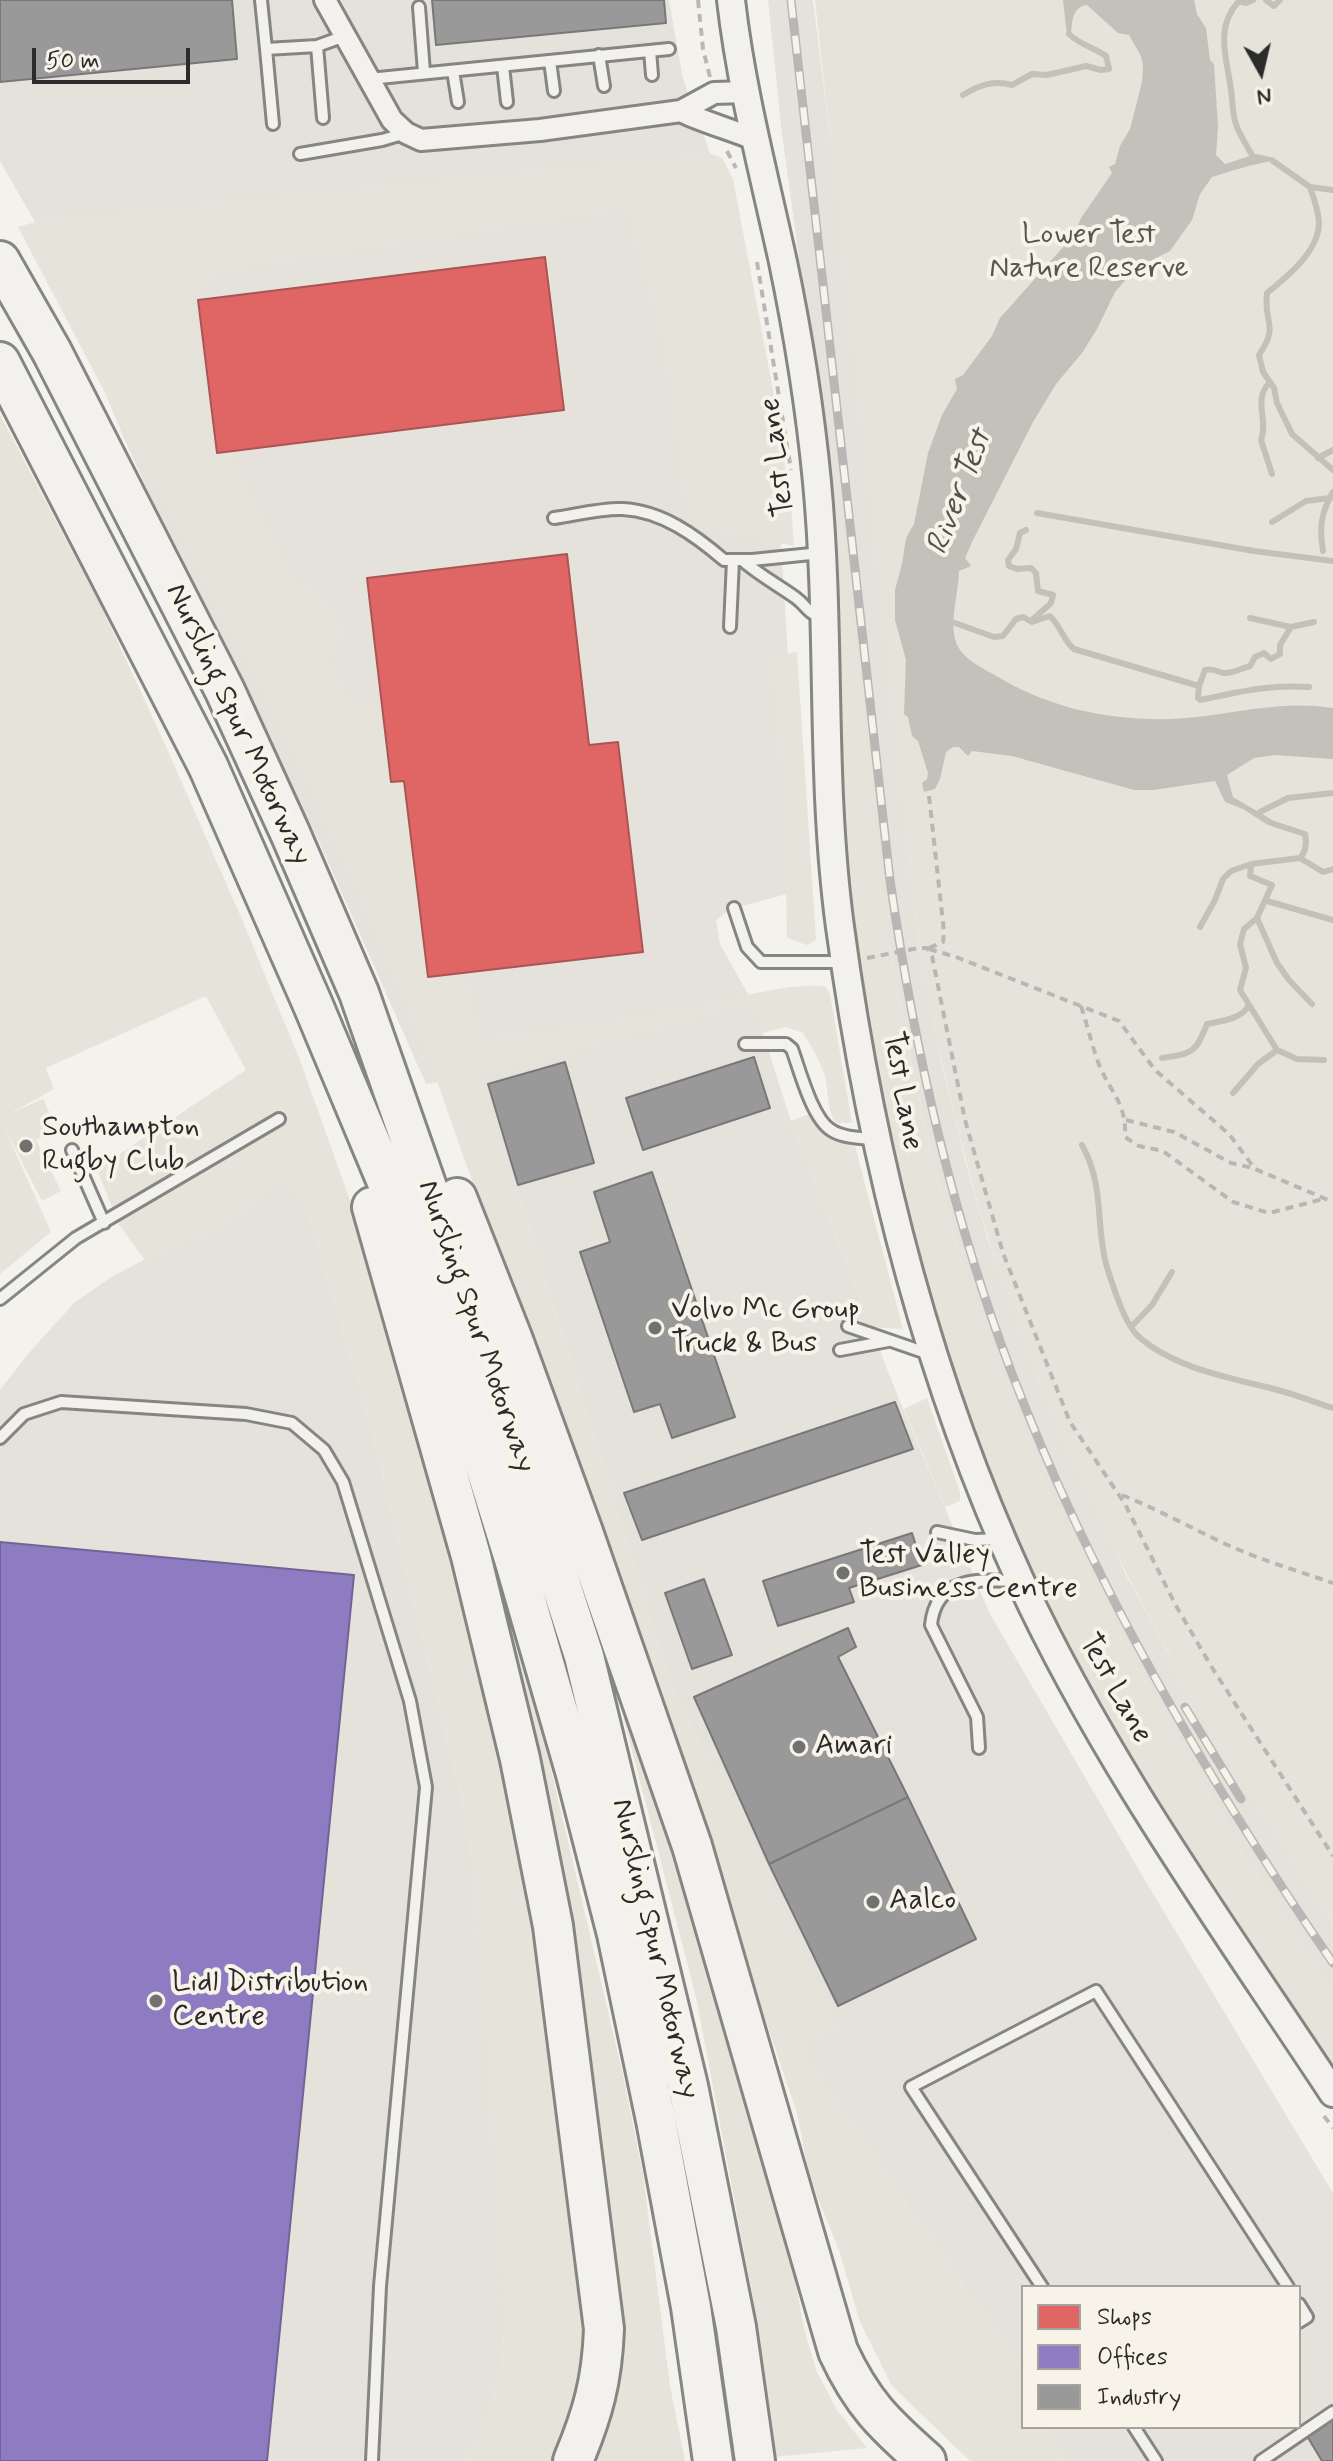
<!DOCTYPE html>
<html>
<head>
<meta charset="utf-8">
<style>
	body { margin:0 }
	#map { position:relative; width:1333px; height:2461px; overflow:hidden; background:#f4f2ec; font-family:Mynerve,sans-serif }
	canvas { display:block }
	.legend { position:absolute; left:1021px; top:2285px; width:280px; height:144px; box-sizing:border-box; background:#f7f3e8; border:2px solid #a5a39c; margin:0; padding:10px 14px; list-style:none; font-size:24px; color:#2b2b2b }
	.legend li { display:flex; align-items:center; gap:16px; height:40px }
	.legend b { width:40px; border:2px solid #a5a39c }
	.north { position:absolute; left:1221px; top:32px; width:80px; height:80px; -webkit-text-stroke:6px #f7f3e8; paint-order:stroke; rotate:172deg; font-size:22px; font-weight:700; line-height:32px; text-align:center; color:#2b2b2b }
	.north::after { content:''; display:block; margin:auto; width:28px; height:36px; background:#2b2b2b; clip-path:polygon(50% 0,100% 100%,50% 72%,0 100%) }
	.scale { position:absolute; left:32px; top:48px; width:158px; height:36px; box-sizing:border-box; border:4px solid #2b2b2b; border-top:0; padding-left:10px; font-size:24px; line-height:28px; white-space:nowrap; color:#2b2b2b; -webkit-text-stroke:6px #f7f3e8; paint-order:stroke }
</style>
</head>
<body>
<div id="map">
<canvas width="1333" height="2461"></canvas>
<ul class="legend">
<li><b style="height:22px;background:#e06666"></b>Shops</li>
<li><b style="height:22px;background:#8e7cc3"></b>Offices</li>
<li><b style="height:22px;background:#999"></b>Industry</li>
</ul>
<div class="north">N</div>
<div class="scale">50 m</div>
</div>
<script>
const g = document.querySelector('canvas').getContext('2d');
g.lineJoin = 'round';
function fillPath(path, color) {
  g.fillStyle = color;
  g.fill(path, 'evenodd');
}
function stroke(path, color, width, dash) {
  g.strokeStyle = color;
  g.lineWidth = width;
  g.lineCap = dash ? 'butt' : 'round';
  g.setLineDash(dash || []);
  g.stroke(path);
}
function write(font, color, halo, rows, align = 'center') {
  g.font = font + ' Mynerve,sans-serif';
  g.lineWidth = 8;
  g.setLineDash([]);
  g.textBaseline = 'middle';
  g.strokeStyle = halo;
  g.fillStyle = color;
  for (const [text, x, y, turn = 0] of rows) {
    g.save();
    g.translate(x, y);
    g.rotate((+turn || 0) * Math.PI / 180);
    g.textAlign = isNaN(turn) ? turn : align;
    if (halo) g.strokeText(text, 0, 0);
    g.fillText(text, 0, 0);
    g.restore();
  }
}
fillPath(new Path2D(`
	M0 0H669L683 79 726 197 767 403 782 557 802 890 731 909 716 920 720 944 753 1003 791 1121 896 1392 989 1612 1143 1877 1333 2193V2461H1066L1043 2427H1299V2287H1023V2371L821 2081 802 2046 836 2025 735 1806 674 1695 523 1207 478 1075 426 1084 317 837 224 659 123 436 35 222 0 161Z
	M768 0H813L840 216 919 948 942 1066 966 1164 988 1240 1041 1389 1125 1573 1172 1659 1169 1662 1333 1924V1992L1243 1853 1137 1668 1046 1488 966 1277 936 1172 914 1076 890 952 853 701 847 611 782 134Z
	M284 1182 292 1183 305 1202 371 1427 463 1805 474 1869 491 2091 505 2321 502 2361 485 2428 464 2461H0V1390L28 1354 74 1303 111 1277 163 1250 216 1230 276 1184Z`), '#e5e2db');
fillPath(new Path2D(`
	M815 0H1333V1924L1168 1661 1172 1658C1123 1570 1077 1480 1040 1386 984 1244 946 1098 919 948Z
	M712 154 722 158 733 179 772 385 791 505 794 546 705 528 687 511 664 344 626 208 223 270 205 280 194 304 199 352 217 452H230L289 573 325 599 344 637 330 657 333 675 357 704 382 702 391 782 404 781 428 977 467 978 479 1039C549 1032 618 1022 686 1008 721 1002 795 980 826 987L830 994 852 1123H836C826 1109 829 1090 824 1073 819 1059 811 1046 803 1033L786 1027 762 1033 752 1003 479 1075 523 1207 674 1695 735 1806 837 2024 803 2046 828 2091 1023 2371V2427H1043L1066 2461H970L892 2386 860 2322 839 2250 810 2179 797 2113 540 1354 476 1192 428 1056 349 871 278 722 18 227 35 222Z
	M0 415 101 606 164 742 244 924 301 1063 379 1282 504 1733 596 2318 565 2461H464L485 2428 502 2361 505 2321 474 1869 463 1805 371 1427 305 1202 292 1183 276 1184 216 1230 145 1260 119 1225 97 1169 246 1070 206 996 46 1068 54 1089 9 1114 43 1099 57 1128 36 1140 61 1191 42 1201 3 1125 51 1232 0 1274Z
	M843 522 890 952 914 1076 936 1172 966 1277 1046 1488 1137 1668 1243 1853 1333 1992V2074L1158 1810 1094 1704 1038 1590 969 1433 908 1240 853 947 842 824 831 524Z
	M797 652 816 940 807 945 787 938 784 782 770 656Z
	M809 1114C824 1135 829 1137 854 1142L903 1329 871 1327 791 1121Z
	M927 1398 960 1492V1501L945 1507 904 1409Z
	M479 1529 496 1573 543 1735 623 2075 643 2174 670 2386 685 2461H590L617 2309 611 2231 600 2136 587 2064Z
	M609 1662 618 1663 782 2209 804 2329 817 2372 837 2410 867 2448 774 2457 753 2298 696 1997Z`), '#e6e3da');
fillPath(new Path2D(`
	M1063 0H1194L1197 14 1206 28 1210 60 1214 64 1218 127 1216 155 1225 164 1256 154 1275 158 1273 161C1251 164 1232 171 1212 177L1200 194 1192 220 1170 251 1136 268 1115 292 1097 329 1082 353 1056 384 1033 422 972 542 965 558 971 566 959 571C959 594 946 630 960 650 970 664 991 672 1005 681 1066 715 1137 725 1206 716 1249 710 1289 701 1333 708V759L1275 755 1254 758 1227 775 1233 797 1274 821 1268 825 1243 809 1225 802 1215 781 1153 790H1134L1012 756 972 751 968 756 959 747H953L946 752 940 779 935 789 924 792 922 783 927 779 928 773 918 741 912 736 908 717 904 714 906 660 895 620V590L902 564 906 538 914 524 928 453 942 415 957 389 955 379 963 375 992 336 1000 318 1074 235 1081 218 1112 173 1109 167 1115 164 1120 146 1130 129 1142 82 1143 65 1141 56 1129 35 1118 33 1087 5C1072 7 1072 22 1071 35H1067Z`), '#c4c1ba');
const shops = new Path2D(`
	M545 257 564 410 217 453 198 300Z
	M567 554 589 745 618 742 643 952 428 977 404 781 391 782 367 578Z`);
fillPath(shops, '#e06666');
stroke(shops, '#aa5454', 2);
const offices = new Path2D(`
	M0 1542 354 1575 267 2461H0Z`);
fillPath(offices, '#8e7cc3');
stroke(offices, '#706495', 2);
const industry = new Path2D(`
	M0 0H232L237 59 0 82Z
	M432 0H664L666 23 436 45Z
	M754 1057 770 1108 643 1150 626 1098Z
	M565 1062 594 1163 518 1185 488 1084Z
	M652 1172 735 1417 672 1438 660 1404 634 1412 580 1252 610 1242 594 1192Z
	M895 1402 913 1449 642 1540 624 1493Z
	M912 1533 922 1565 849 1588 854 1602 778 1626 763 1581Z
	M704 1579 732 1655 692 1669 665 1593Z
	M848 1628 856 1647 838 1657 908 1797 769 1864 694 1697Z
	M908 1797 976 1939 838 2006 769 1864Z
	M1333 2420V2461H1322L1307 2436Z`);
fillPath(industry, '#999');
stroke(industry, '#787878', 2);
stroke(new Path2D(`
	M1266 0 1274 6 1280 0
	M963 95C979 85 994 80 1012 85L1032 74 1047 75 1086 66 1101 70 1109 69 1106 56C1093 47 1080 45 1069 34
	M1252 155C1247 146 1241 137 1237 127 1232 115 1233 103 1231 90 1227 58 1214 28 1239 1L1246 3 1253 0
	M1273 161 1310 187 1333 190
	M1310 187C1314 199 1319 211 1319 224 1318 252 1287 277 1267 293 1263 325 1280 324 1259 355L1263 372 1274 388 1277 403 1292 434 1333 470
	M1270 382C1252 400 1269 420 1261 440L1272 474
	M1318 458 1333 450
	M1037 513 1254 551 1333 561
	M1272 522 1306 501 1330 498
	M1026 530 1020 533 1016 549 1008 560 1009 566 1017 569 1031 568 1036 573 1038 591 1053 595 1051 603 1031 621
	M1323 551C1319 527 1321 513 1333 492
	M1250 618 1291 627
	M955 623 994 637 1003 636 1016 619 1023 617 1032 622 1050 616C1061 627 1065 643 1074 649L1199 686 1198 698 1200 700C1239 692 1269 684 1309 687
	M1199 686 1205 670C1215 668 1216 672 1224 673 1231 674 1243 668 1250 666L1255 657 1264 653 1271 659 1280 654V645L1291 627 1314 622
	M1260 812 1288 798 1333 793
	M1271 823 1305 834C1307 843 1306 851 1300 858L1251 864 1250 876 1272 885 1257 918 1244 929 1240 944 1246 968 1240 990 1277 1050 1297 1059 1324 1060
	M1300 858 1323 872 1333 869
	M1267 901 1333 920
	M1257 918 1277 963 1289 980 1312 1004
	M1200 927 1215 900 1223 879 1231 871 1251 864
	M1162 1058C1194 1053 1195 1053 1207 1024 1222 1021 1242 1019 1249 1005
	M1233 1093 1258 1064 1277 1050
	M1082 1145C1105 1187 1095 1221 1106 1264 1112 1283 1124 1323 1138 1336 1173 1368 1231 1378 1274 1389 1294 1394 1314 1402 1333 1408
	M1132 1326 1152 1305 1172 1272`), '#c4c1ba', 6);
const service = new Path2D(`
	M261 0 266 49 317 46 345 36
	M419 7 424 72
	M317 46 323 118
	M266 49 273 124
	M650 51 652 75
	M599 55 604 86
	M550 61 554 91
	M503 66 507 102
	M453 71 458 102
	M369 79 669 49
	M300 154 382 140 406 133
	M554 518C576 515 601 508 623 509 662 511 696 536 724 560H752L821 553
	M742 560C759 575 778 585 796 598 807 606 806 612 821 617
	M730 627 733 560
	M734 908 747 947 761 962H845
	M745 1044H786L792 1049C800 1071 812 1118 831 1130 843 1138 861 1138 875 1139
	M72 1150 104 1223
	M0 1299 76 1238 279 1119
	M848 1326 932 1355
	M840 1350 888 1341
	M0 1438 24 1414 61 1402 246 1414 292 1423 324 1450 343 1482 410 1701 426 1787 380 2286 372 2461
	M937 1532 975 1540 1000 1539
	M979 1748 977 1717 931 1625C936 1575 981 1580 1018 1581
	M1042 2287 911 2087 1096 1991 1288 2287
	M1299 2304 1307 2317 1299 2322
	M1134 2427 1156 2461
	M1261 2461 1333 2412`);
const minor = new Path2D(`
	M325 0 392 120 406 133 421 140 540 130 681 111 714 93 747 92
	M681 111C705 123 731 129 756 140`);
const tertiary = new Path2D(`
	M731 0C741 88 764 175 783 262 798 334 810 409 817 482 831 630 820 779 840 927 870 1150 926 1375 1020 1580 1104 1762 1223 1926 1333 2093`);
const motorway = new Path2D(`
	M0 261 52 352 225 691 290 833 359 993 500 1396 584 1656 688 2086 736 2327 755 2461
	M0 362 208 766 313 1005 395 1201 457 1376 515 1562 576 1774 617 1934 656 2120 691 2307 713 2461
	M457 1198 513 1340 583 1532 692 1846 838 2351C862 2403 884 2424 926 2461
	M372 1207 471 1556 520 1759 553 1926 604 2329C602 2381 593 2413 573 2461`);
stroke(service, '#858582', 16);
stroke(minor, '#858582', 26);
stroke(tertiary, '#858582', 32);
stroke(motorway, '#858582', 44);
stroke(new Path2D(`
	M698 0 703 49 710 77
	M727 151 736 168
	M757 262 791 470
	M929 796 944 932 943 942 929 948
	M929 949 956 957 1119 1021 1155 1070 1229 1134 1255 1169 1333 1202
	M867 958 919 948H927L932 956 965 1120 1003 1253 1070 1422 1125 1504 1175 1604 1211 1666 1333 1856
	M1081 1006C1088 1027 1092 1047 1100 1067 1112 1094 1127 1105 1125 1137L1139 1146 1163 1151 1233 1202 1269 1213 1323 1199
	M1126 1120 1174 1132 1231 1163 1253 1168
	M1122 1495C1152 1507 1182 1523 1211 1537 1250 1557 1292 1569 1333 1583
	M1324 2116 1333 2128`), '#b8b7b5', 4, [8, 6]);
stroke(service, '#f2f1ed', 10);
stroke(minor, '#f2f1ed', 20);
stroke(tertiary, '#f2f1ed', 26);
stroke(motorway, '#f2f1ed', 38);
const rail = new Path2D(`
	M791 0 890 880C914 1047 951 1213 1011 1371 1091 1581 1206 1778 1333 1963
	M1185 1707 1241 1799`);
stroke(rail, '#b8b7b5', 9);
stroke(rail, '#f7f3e8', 6, [18]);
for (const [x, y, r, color] of [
	[26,1146,8,"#71716f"],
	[655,1328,8,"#71716f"],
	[843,1573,8,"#71716f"],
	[799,1747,8,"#71716f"],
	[873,1902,8,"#71716f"],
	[156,2001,8,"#71716f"]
]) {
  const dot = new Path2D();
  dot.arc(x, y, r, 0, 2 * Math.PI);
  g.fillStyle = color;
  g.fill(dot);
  stroke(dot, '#f7f3e8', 3);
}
write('30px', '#575653', '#f7f3e8', [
	["Lower Test",1089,236],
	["Nature Reserve",1089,270]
]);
write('30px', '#2b2b2b', '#f7f3e8', [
	["Test Lane",779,457,-97],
	["Nursling Spur Motorway",237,725,65],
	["Test Lane",901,1091,80],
	["Nursling Spur Motorway",475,1327,71],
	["Test Lane",1114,1689,61],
	["Nursling Spur Motorway",654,1949,77]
]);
write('30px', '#2b2b2b', '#f7f3e8', [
	["Southampton",42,1129],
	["Rugby Club",42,1163],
	["Volvo Mc Group",671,1311],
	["Truck & Bus",671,1345],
	["Test Valley",859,1556],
	["Business Centre",859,1590],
	["Amari",815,1747],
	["Aalco",889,1902],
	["Lidl Distribution",172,1984],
	["Centre",172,2018]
], 'left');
write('italic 32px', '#53524f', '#f7f3e8', [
	["River Test",961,493,-69]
]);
</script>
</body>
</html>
